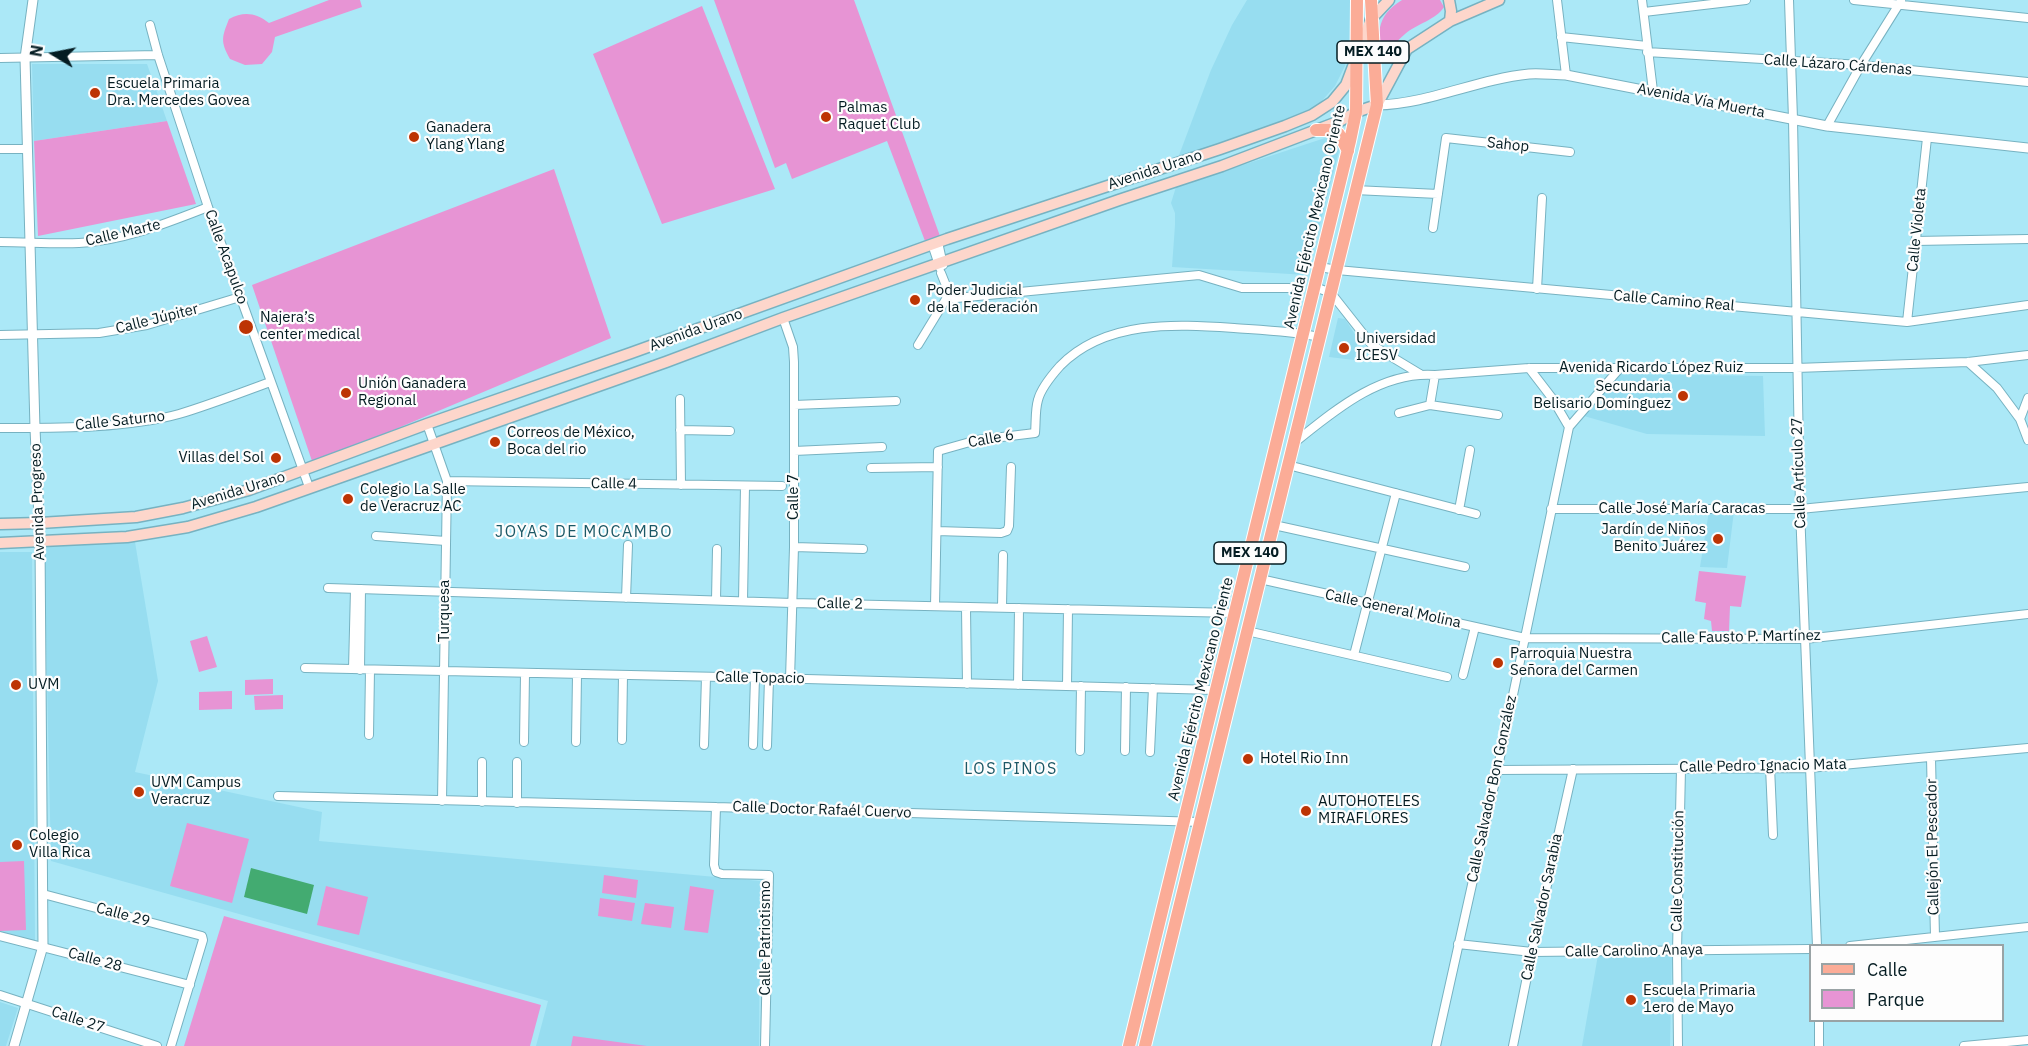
<!DOCTYPE html>
<html>
<head>
<meta charset="utf-8">
<style>
	body { margin:0 }
	#map { position:relative; width:2028px; height:1046px; overflow:hidden; background:#abe8f7; font-family:"IBM Plex Sans",sans-serif }
	canvas { display:block }
	.legend { position:absolute; left:1809px; top:944px; width:195px; height:78px; box-sizing:border-box; background:#fdfdfd; border:2px solid #99a3a5; margin:0; padding:8px 10px; list-style:none; font-size:18px; color:#041c22 }
	.legend li { display:flex; align-items:center; gap:12px; height:30px }
	.legend b { width:30px; border:2px solid #99a3a5 }
	.north { position:absolute; left:24px; top:24px; width:60px; height:60px; -webkit-text-stroke:4px #fdfdfd; paint-order:stroke; rotate:280deg; font-size:16px; font-weight:700; line-height:24px; text-align:center; color:#041c22 }
	.north::after { content:''; display:block; margin:auto; width:21px; height:27px; background:#041c22; clip-path:polygon(50% 0,100% 100%,50% 72%,0 100%) }
</style>
</head>
<body>
<div id="map">
<canvas width="2028" height="1046"></canvas>
<ul class="legend">
<li><b style="height:8px;background:#fbac97"></b>Calle</li>
<li><b style="height:16px;background:#e794d4"></b>Parque</li>
</ul>
<div class="north">N</div>
</div>
<script>
const g = document.querySelector('canvas').getContext('2d');
g.lineJoin = 'round';
function fillPath(path, color) {
  g.fillStyle = color;
  g.fill(path, 'evenodd');
}
function stroke(path, color, width, dash) {
  g.strokeStyle = color;
  g.lineWidth = width;
  g.lineCap = dash ? 'butt' : 'round';
  g.setLineDash(dash || []);
  g.stroke(path);
}
function write(font, color, halo, rows, align = 'center') {
  g.font = font + ' "IBM Plex Sans",sans-serif';
  g.lineWidth = 4.5;
  g.setLineDash([]);
  g.textBaseline = 'middle';
  g.strokeStyle = halo;
  g.fillStyle = color;
  for (const [text, x, y, turn = 0] of rows) {
    g.save();
    g.translate(x, y);
    g.rotate((+turn || 0) * Math.PI / 180);
    g.textAlign = isNaN(turn) ? turn : align;
    if (halo) g.strokeText(text, 0, 0);
    g.fillText(text, 0, 0);
    g.restore();
  }
}
fillPath(new Path2D(`
	M1247 0H1350V43L1345 66 1335 86 1320 103 1298 117 1178 158 1211 70 1232 25Z
	M32 64H147L167 121 34 141Z
	M1328 137 1336 140 1340 147 1307 275 1172 267 1175 225V213L1171 203 1176 187Z
	M1338 318 1345 319 1358 339 1354 360 1329 357Z
	M1620 374 1763 376 1765 436 1647 434 1584 416Z
	M1709 511H1734L1727 568 1700 567Z
	M135 542 158 681 135 772 322 812 319 841 760 881 759 1046H536L548 1001 51 861 44 544Z
	M0 552H32L35 941 0 933Z
	M1598 955H1672L1670 1046H1582Z
	M0 1002 18 1008 6 1046H0Z`), '#97ddf0');
fillPath(new Path2D(`
	M329 0H360L362 7 275 37 272 52 262 64 245 65 230 59C220 41 222 37 229 19 244 11 256 13 269 23Z
	M714 0H854L940 236 925 241 887 141 792 179 786 163 775 168Z
	M1402 0H1440L1444 7C1436 20 1416 24 1405 34 1395 42 1388 53 1380 64H1379C1379 35 1374 17 1402 0Z
	M702 6 775 189 662 224 593 54Z
	M167 121 196 204 38 236 34 141Z
	M554 169 611 338 313 464 252 285Z
	M1699 571 1746 576 1741 607 1730 606 1729 631H1712L1711 621 1704 619 1706 603 1695 601Z
	M207 636 217 667 199 672 190 641Z
	M273 679V694L245 695V680Z
	M232 691V709L199 710V692Z
	M283 695V709L255 710 254 696Z
	M187 823 249 839 232 903 170 886Z
	M24 861 26 930 0 931V862Z
	M604 875 638 880 636 898 602 893Z
	M326 886 368 897 359 935 317 925Z
	M690 886 714 890 708 933 684 930Z
	M600 898 635 903 632 921 598 916Z
	M645 903 674 907 671 928 641 924Z
	M224 916 541 1005 530 1046H184Z
	M573 1036 647 1046H571Z`), '#e794d4');
fillPath(new Path2D(`
	M251 868 314 885 307 914 244 897Z`), '#43ab71');
const minor = new Path2D(`
	M1557 0 1566 75
	M1642 0 1653 91
	M1789 0 1793 119 1800 509 1817 946
	M1854 0 2028 18
	M1644 12 1746 0
	M150 25 158 55 208 207 309 487
	M1561 37 1647 46
	M1647 52 1861 65 2028 82
	M0 58 158 55
	M1827 126 1861 65 1901 1
	M0 149H27
	M1355 190 1438 194
	M1433 228 1446 138 1570 152
	M1915 241 2028 239
	M0 242C26 242 53 244 79 243 123 241 167 223 208 207
	M938 242 943 265
	M932 244 940 268
	M1320 267 1337 270 1907 322 2028 305
	M1315 287 1331 293 1372 345 1420 374
	M1537 289 1542 198
	M946 299 1199 275 1242 288H1289
	M783 318 793 347 794 362V547L790 679
	M1907 322 1927 138
	M0 335 99 333 147 325 240 297
	M918 345 946 299 947 288 941 273
	M1968 362 1997 388 2020 419 2028 440
	M1529 368 1552 398 1569 427
	M680 399 681 485
	M794 405 896 401
	M1430 405 1435 375
	M1399 413 1430 405 1498 415
	M2020 419 2028 398
	M427 424 447 481 442 801
	M0 428C56 428 125 429 179 414 209 405 240 393 270 382
	M680 430 730 431
	M1294 443C1334 411 1380 371 1435 375L1529 368H1796L1968 362 2028 355
	M794 451 882 447
	M1288 465 1476 514
	M871 468 938 467
	M447 481 782 486
	M1551 509H1800L2028 487
	M1459 510 1470 450
	M1274 525 1465 567
	M937 531 1001 533 1007 531 1009 526 1011 467
	M376 536 446 541
	M794 547 863 549
	M1260 579 1525 638 1805 639 2028 614
	M328 588 792 603 1235 613
	M626 598 628 545
	M716 600 717 549
	M743 601 745 486
	M935 606 938 451 977 440 1035 433C1036 422 1035 410 1038 400 1041 388 1052 375 1060 366 1105 320 1174 324 1234 328 1263 330 1292 331 1320 337
	M1002 607 1003 555
	M966 608 967 684
	M1247 631 1447 677
	M1354 655 1396 493
	M305 668 769 678 1215 690
	M353 669 355 589
	M360 670 361 589
	M1463 675 1475 627
	M1018 685 1019 608
	M1067 686 1068 609
	M369 735 370 670
	M622 740 623 675
	M524 742 525 674
	M576 742 577 675
	M704 745 706 677
	M753 745 755 677
	M767 746 769 678
	M1080 751 1081 686
	M1125 751 1126 687
	M1150 752 1153 688
	M1931 758 1935 937
	M482 762V802
	M517 762V803
	M1770 767 1773 835
	M1498 770 1809 768 2028 748
	M278 796 716 807 1201 822
	M716 807 714 865 716 872 722 874 769 875 765 1046
	M43 894 202 936 203 940 171 1046
	M0 936 190 985
	M1458 944 1532 952 1810 949
	M1850 946 2028 927
	M0 995 157 1046
	M1819 1020V1046
	M1436 1046 1494 786 1569 427 1620 368
	M1513 1046 1532 952 1573 769
	M1678 1046 1677 951 1681 769
	M1964 1046 2028 1040`);
const tertiary = new Path2D(`
	M1377 105C1429 104 1477 79 1529 74 1541 73 1554 75 1566 75L1827 126 2028 148
	M14 1046 43 946 40 542 35 428 25 58 33 0`);
const secondary = new Path2D(`
	M1449 0 1451 11 1450 21
	M0 524 40 523 136 517 183 508 249 490 427 424 631 353 947 239 1220 149 1285 126 1312 115 1332 102 1346 85 1371 19 1389 0
	M0 543 127 537 188 527 256 507 666 362 783 318 1119 200 1222 166 1340 121 1356 112 1377 105 1407 49 1450 21 1499 0`);
const primary = new Path2D(`
	M1316 130H1330L1339 134 1348 151
	M1129 1046 1350 141 1356 112 1357 0
	M1145 1046 1377 105 1371 0`);
stroke(minor, '#77b2c1', 10);
stroke(tertiary, '#77b2c1', 11);
stroke(secondary, '#77b2c1', 13);
stroke(primary, '#fff', 14);
stroke(minor, '#fff', 8);
stroke(tertiary, '#fff', 9);
stroke(secondary, '#fdd6cb', 10);
stroke(primary, '#fbac97', 12);
for (const [x, y, r, color] of [
	[95,93,6,"#bd3404"],
	[826,117,6,"#bd3404"],
	[414,137,6,"#bd3404"],
	[915,300,6,"#bd3404"],
	[246,327,8,"#bd3404"],
	[1344,348,6,"#bd3404"],
	[346,393,6,"#bd3404"],
	[1683,396,6,"#bd3404"],
	[495,442,6,"#bd3404"],
	[276,458,6,"#bd3404"],
	[348,499,6,"#bd3404"],
	[1718,539,6,"#bd3404"],
	[1498,663,6,"#bd3404"],
	[16,685,6,"#bd3404"],
	[1248,759,6,"#bd3404"],
	[139,792,6,"#bd3404"],
	[1306,811,6,"#bd3404"],
	[17,845,6,"#bd3404"],
	[1631,1000,6,"#bd3404"]
]) {
  const dot = new Path2D();
  dot.arc(x, y, r, 0, 2 * Math.PI);
  g.fillStyle = color;
  g.fill(dot);
  stroke(dot, '#fdfdfd', 2);
}
for (const [x, y, w] of [
	[1373,52,72],
	[1250,553,72]
]) {
  const box = new Path2D();
  box.roundRect(x - w / 2, y - 11, w, 22, 4.5);
  g.fillStyle = '#fdfdfd';
  g.fill(box);
  stroke(box, '#041c22', 1.5);
}
write('bold 14px', '#041c22', null, [
	["MEX 140",1373,52],
	["MEX 140",1250,553]
]);
write('15px', '#041c22', '#fdfdfd', [
	["Calle Lázaro Cárdenas",1838,65,4],
	["Avenida Vía Muerta",1701,101,11],
	["Sahop",1508,145,6],
	["Avenida Urano",1155,170,-18],
	["Avenida Ejército Mexicano Oriente",1315,217,-77],
	["Calle Violeta",1917,230,-84],
	["Calle Marte",123,233,-13],
	["Calle Acapulco",226,257,70],
	["Calle Camino Real",1674,301,5],
	["Calle Júpiter",157,319,-14],
	["Avenida Urano",696,330,-20],
	["Avenida Ricardo López Ruiz",1651,368],
	["Calle Saturno",120,421,-6],
	["Calle 6",991,439,-10],
	["Calle Artículo 27",1799,473,-92],
	["Calle 4",614,484,1],
	["Avenida Urano",238,491,-17],
	["Calle 7",794,497,-90],
	["Avenida Progreso",38,502,-92],
	["Calle José María Caracas",1682,509],
	["Calle 2",840,604,1],
	["Calle General Molina",1393,609,12],
	["Turquesa",445,611,-90],
	["Calle Fausto P. Martínez",1741,637,-1],
	["Calle Topacio",760,678,1],
	["Avenida Ejército Mexicano Oriente",1201,689,-76],
	["Calle Pedro Ignacio Mata",1763,766,-1],
	["Calle Salvador Bon González",1492,789,-78],
	["Calle Doctor Rafaél Cuervo",822,810,2],
	["Callejón El Pescador",1933,847,-91],
	["Calle Constitución",1678,871,-89],
	["Calle Salvador Sarabia",1542,907,-78],
	["Calle 29",123,915,15],
	["Calle Patriotismo",766,938,-90],
	["Calle Carolino Anaya",1634,951,-1],
	["Calle 28",95,960,15],
	["Calle 27",78,1020,18]
]);
write('15px', '#041c22', '#fdfdfd', [
	["Escuela Primaria",107,84],
	["Dra. Mercedes Govea",107,101],
	["Palmas",838,108],
	["Raquet Club",838,125],
	["Ganadera",426,128],
	["Ylang Ylang",426,145],
	["Poder Judicial",927,291],
	["de la Federación",927,308],
	["Najera’s",260,318],
	["center medical",260,335],
	["Universidad",1356,339],
	["ICESV",1356,356],
	["Unión Ganadera",358,384],
	["Regional",358,401],
	["Secundaria",1671,387,"right"],
	["Belisario Domínguez",1671,404,"right"],
	["Correos de México,",507,433],
	["Boca del rio",507,450],
	["Villas del Sol",264,458,"right"],
	["Colegio La Salle",360,490],
	["de Veracruz AC",360,507],
	["Jardín de Niños",1706,530,"right"],
	["Benito Juárez",1706,547,"right"],
	["Parroquia Nuestra",1510,654],
	["Señora del Carmen",1510,671],
	["UVM",28,685],
	["Hotel Rio Inn",1260,759],
	["UVM Campus",151,783],
	["Veracruz",151,800],
	["AUTOHOTELES",1318,802],
	["MIRAFLORES",1318,819],
	["Colegio",29,836],
	["Villa Rica",29,853],
	["Escuela Primaria",1643,991],
	["1ero de Mayo",1643,1008]
], 'left');
g.letterSpacing = '1.5px';
write('16px', '#1b5866', '#fdfdfd', [
	["JOYAS DE MOCAMBO",584,532],
	["LOS PINOS",1011,769]
]);
g.letterSpacing = '0px';
</script>
</body>
</html>
